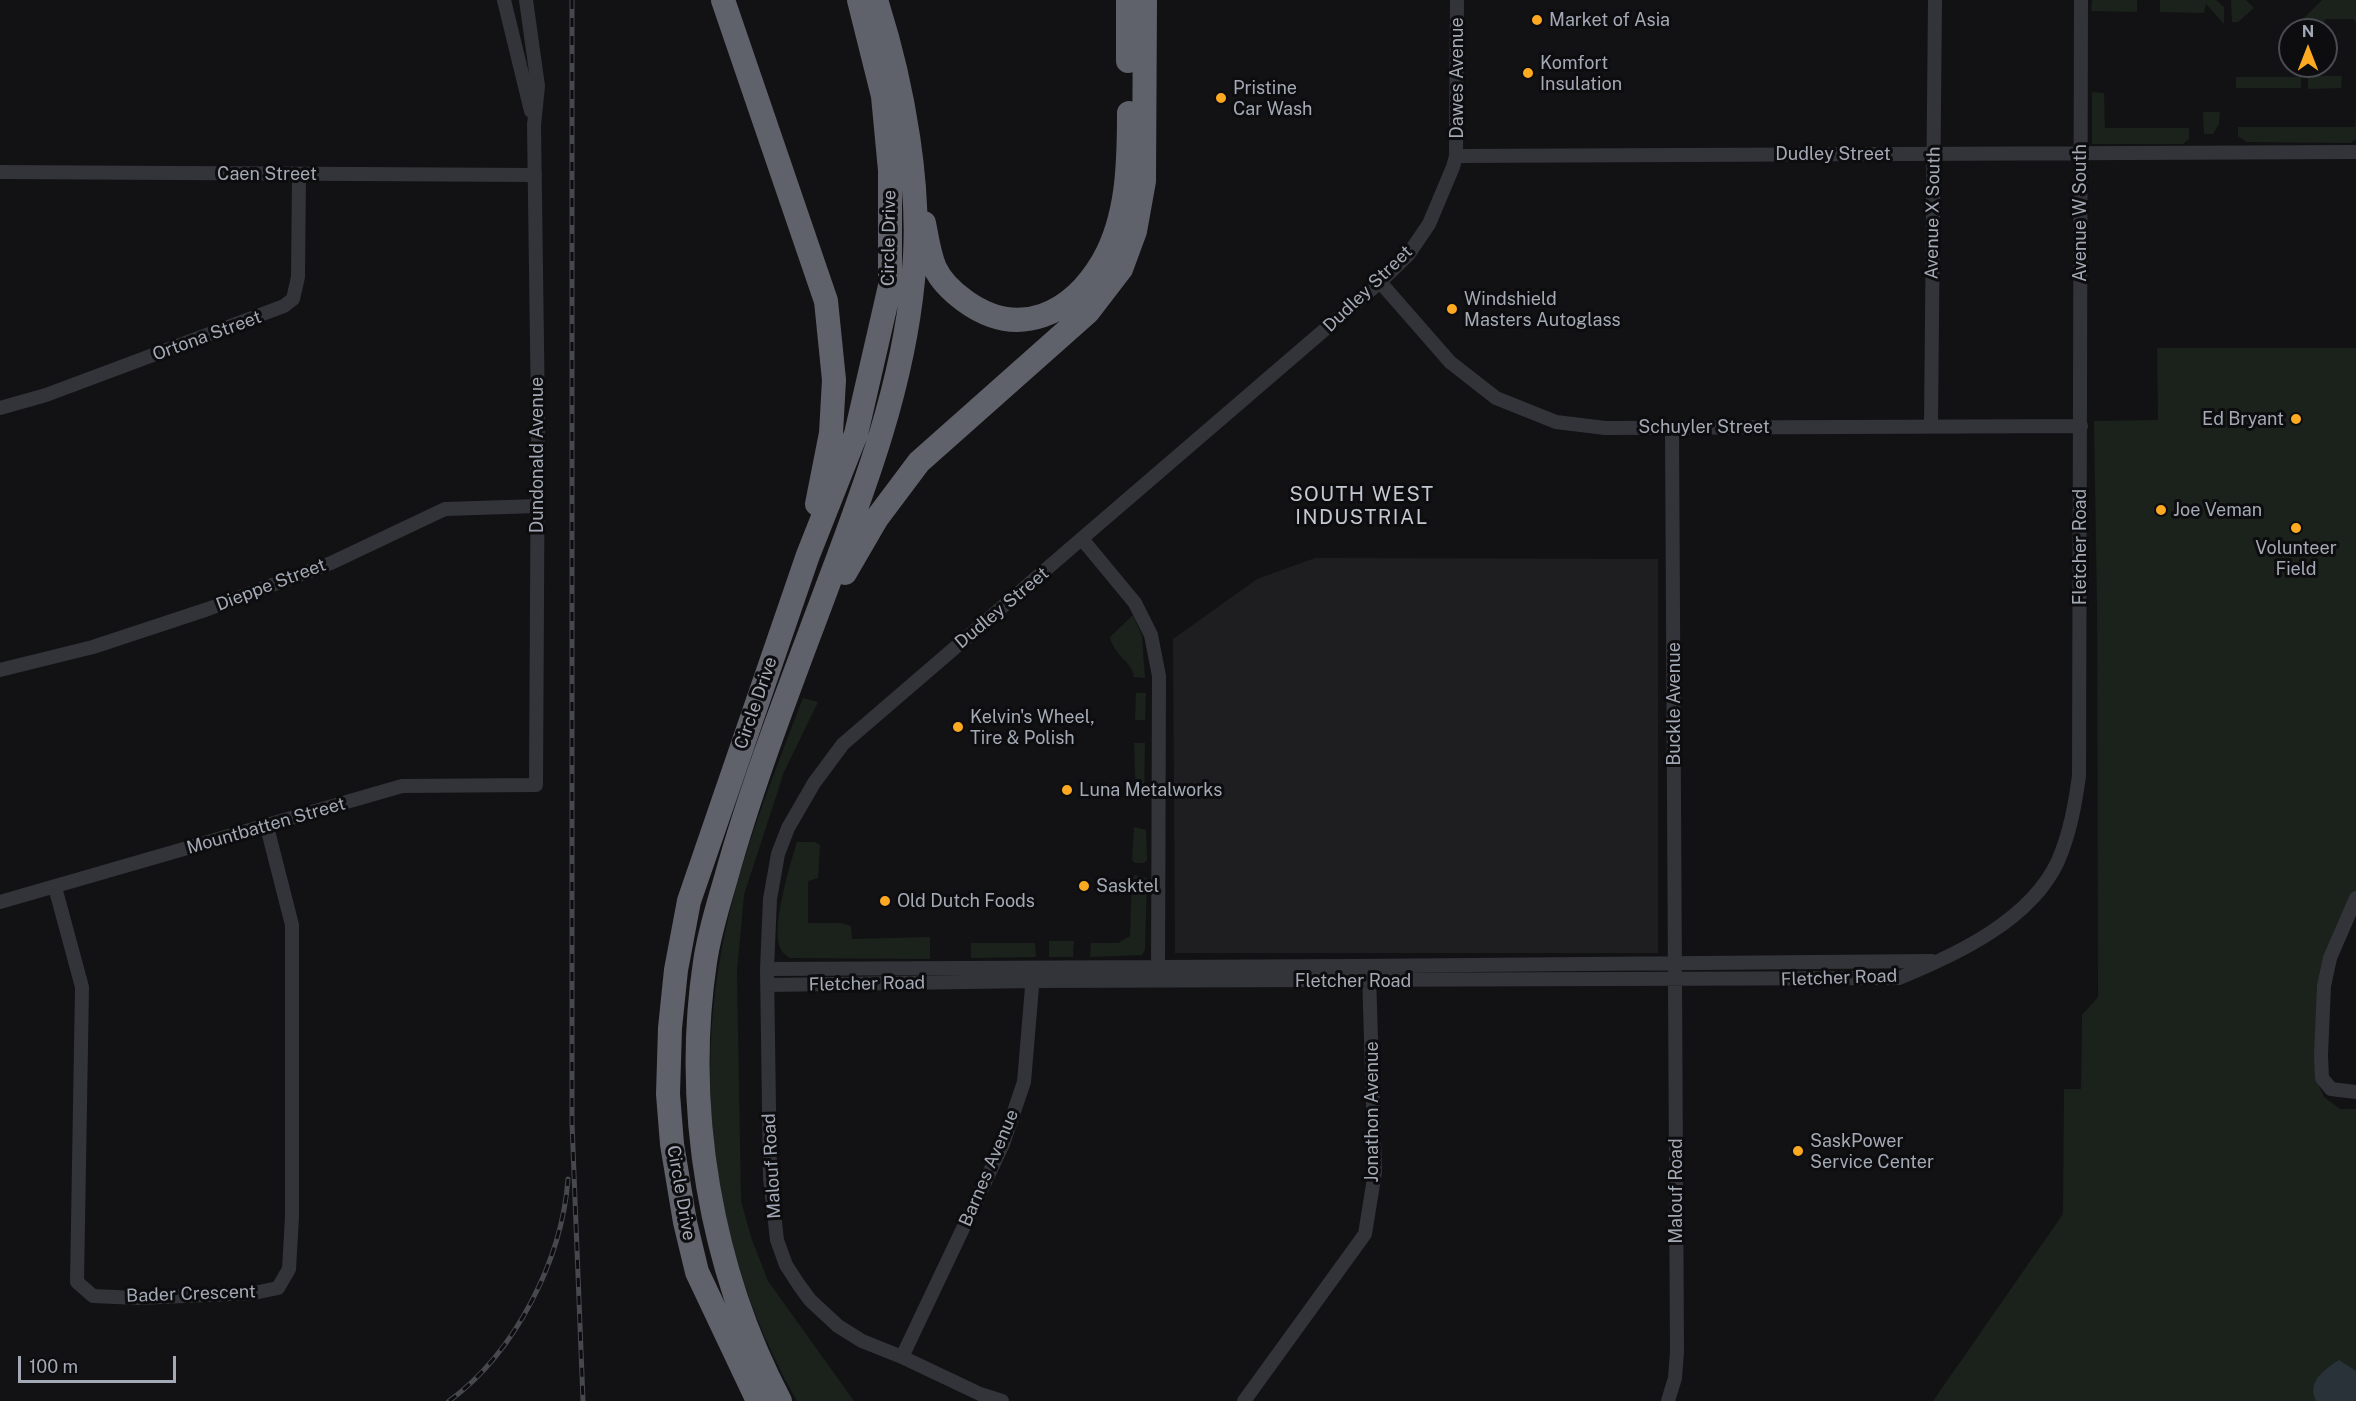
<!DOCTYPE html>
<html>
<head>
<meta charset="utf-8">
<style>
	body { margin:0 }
	#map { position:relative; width:2356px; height:1401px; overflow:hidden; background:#121214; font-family:"Public Sans",sans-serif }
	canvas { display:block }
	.north { position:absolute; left:2278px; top:18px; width:60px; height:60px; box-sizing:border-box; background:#0d0d0f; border:2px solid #494b51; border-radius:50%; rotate:0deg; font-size:16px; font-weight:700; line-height:24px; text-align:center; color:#a3a9b5 }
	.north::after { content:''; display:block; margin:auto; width:21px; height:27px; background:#fda921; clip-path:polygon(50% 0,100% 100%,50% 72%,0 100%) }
	.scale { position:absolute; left:18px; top:1356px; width:158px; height:27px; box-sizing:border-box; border:3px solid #a3a9b5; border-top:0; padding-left:8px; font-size:18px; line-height:21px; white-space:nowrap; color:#a3a9b5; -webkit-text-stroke:4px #0d0d0f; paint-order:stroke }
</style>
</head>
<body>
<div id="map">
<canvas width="2356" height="1401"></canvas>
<div class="north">N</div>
<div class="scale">100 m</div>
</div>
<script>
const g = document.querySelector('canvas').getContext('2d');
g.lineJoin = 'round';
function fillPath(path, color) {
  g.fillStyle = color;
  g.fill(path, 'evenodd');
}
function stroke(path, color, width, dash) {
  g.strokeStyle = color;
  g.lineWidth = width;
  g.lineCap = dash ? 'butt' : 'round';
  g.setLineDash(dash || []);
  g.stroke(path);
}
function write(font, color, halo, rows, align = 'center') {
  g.font = font + ' "Public Sans",sans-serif';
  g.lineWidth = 6;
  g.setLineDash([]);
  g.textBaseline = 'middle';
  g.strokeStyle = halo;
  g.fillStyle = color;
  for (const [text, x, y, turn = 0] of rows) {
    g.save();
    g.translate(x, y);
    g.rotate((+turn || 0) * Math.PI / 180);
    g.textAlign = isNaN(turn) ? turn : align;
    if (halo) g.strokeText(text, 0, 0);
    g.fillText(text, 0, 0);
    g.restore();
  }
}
fillPath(new Path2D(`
	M1315 558 1658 559V953H1175L1173 639 1257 579Z`), '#1e1e21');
fillPath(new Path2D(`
	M2092 0H2137V12L2091 11Z
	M2160 0H2216L2224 7V24L2206 4 2204 13 2160 12Z
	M2231 0H2246L2254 8 2238 22H2232Z
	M2322 0H2356V23L2354 19H2326L2318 30H2296L2297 25Z
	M2342 76 2341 88 2308 89V76Z
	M2236 77H2301V88H2236Z
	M2092 92 2104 93 2105 128H2189V139L2183 144H2092Z
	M2356 108V139L2351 143 2247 142 2238 136V127H2355Z
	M2203 112H2220L2219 124 2213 134H2204Z
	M2157 348H2356V891L2334 932 2320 976 2316 1079 2324 1097 2340 1109H2356V1401H1933L2063 1214 2064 1089H2081L2082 1015 2098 997 2097 603 2094 421 2158 420Z
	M1133 615 1142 636 1145 678 1134 677C1132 661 1115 658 1110 637Z
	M1136 693H1146L1145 720H1135Z
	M803 698 818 702 784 772 744 895 737 971 741 1201 751 1237 768 1281 854 1401H797C720 1266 693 1106 721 953 737 865 771 781 803 698Z
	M1134 743H1145L1144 799 1136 797Z
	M1134 827 1146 830 1147 860 1144 863H1135L1132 860Z
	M797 842H815L820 845 818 878 808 881V923H841L851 926 852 939 930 937V959L790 958C786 955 782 953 780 948 771 927 790 864 797 842Z
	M1135 875 1147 878 1145 950 1142 955 1090 957 1091 943H1118L1130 936 1132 878Z
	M1049 941H1074L1073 957H1049Z
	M971 943H1035L1036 957 971 958Z`), '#1a221b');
fillPath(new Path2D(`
	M2339 1360 2356 1371V1401H2316C2306 1382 2325 1369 2339 1360Z`), '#283238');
stroke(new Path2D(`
	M504 0 531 111
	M1456 156 2356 152
	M0 172 535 175
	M1380 282 1450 362 1496 398 1556 422 1605 428 2081 426
	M0 408 46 395 284 306 293 299 298 277 299 174
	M1931 426 1935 0
	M1082 539 1135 603 1151 635 1159 676 1158 973
	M0 670 93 647 208 609 331 563 445 509 538 506
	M55 887 82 987 77 1282 93 1296 138 1298 254 1293 278 1288 289 1269 292 1217V925L267 827
	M2356 898 2330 958 2324 986 2321 1055 2322 1078 2331 1089 2356 1092
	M0 902 402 786 536 785 538 416 534 125 538 86 526 0
	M767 969C1155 966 1544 967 1932 961
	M768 985 1033 981 1899 978C1956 955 2031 920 2058 861 2070 833 2075 805 2079 776L2081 0
	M902 1357 1003 1144 1024 1082 1033 975
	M1002 1401 980 1394 902 1357 862 1341 838 1326 810 1300 799 1285 786 1265 777 1240 770 1178 767 969 770 899 778 854 788 828 814 783 843 744 1380 282 1408 255 1429 224 1453 167 1456 156 1457 0
	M1244 1401 1365 1234 1375 1172 1369 973
	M1668 1401 1675 1378 1677 1352 1672 427`), '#333439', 14);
stroke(new Path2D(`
	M723 0 826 301 834 380 831 433 817 504
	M1128 0V61
	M924 223C927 238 929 254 935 268 941 281 954 293 965 301 1019 340 1072 314 1103 261 1128 217 1129 163 1129 113
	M845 573 877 518 919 462 1088 312 1121 269 1135 231 1144 181 1145 0
	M758 1401 697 1272 685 1222 672 1144 668 1094 670 1028 676 970 689 901 808 555 856 434 890 286V170L883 96 859 0
	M780 1401C711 1270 683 1109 705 962 709 934 718 905 726 878 754 777 793 679 829 582 866 484 903 385 913 280 923 192 903 84 876 0`), '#5f626a', 24);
const rail = new Path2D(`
	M572 0V1123L583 1401
	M449 1401C515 1353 562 1260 568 1179`);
stroke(rail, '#46484e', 5);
stroke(rail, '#0d0d0f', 3, [9]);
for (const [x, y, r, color] of [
	[1537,20,6,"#fda921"],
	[1528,73,6,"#fda921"],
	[1221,98,6,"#fda921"],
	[1452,309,6,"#fda921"],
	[2296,419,6,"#fda921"],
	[2161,510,6,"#fda921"],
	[2296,528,6,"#fda921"],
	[958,727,6,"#fda921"],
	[1067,790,6,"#fda921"],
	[1084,886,6,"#fda921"],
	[885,901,6,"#fda921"],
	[1798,1151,6,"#fda921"]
]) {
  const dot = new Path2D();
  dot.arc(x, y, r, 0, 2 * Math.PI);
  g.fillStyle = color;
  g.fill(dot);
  stroke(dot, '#0d0d0f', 2);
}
write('18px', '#a3a9b5', '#0d0d0f', [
	["Market of Asia",1549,20],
	["Komfort",1540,63],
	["Insulation",1540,84],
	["Pristine",1233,88],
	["Car Wash",1233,109],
	["Windshield",1464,299],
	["Masters Autoglass",1464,320],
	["Ed Bryant",2284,419,"right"],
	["Joe Veman",2173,510],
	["Volunteer",2296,548,"center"],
	["Field",2296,569,"center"],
	["Kelvin's Wheel,",970,717],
	["Tire & Polish",970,738],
	["Luna Metalworks",1079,790],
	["Sasktel",1096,886],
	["Old Dutch Foods",897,901],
	["SaskPower",1810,1141],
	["Service Center",1810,1162]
], 'left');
write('18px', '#a3a9b5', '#0d0d0f', [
	["Dawes Avenue",1457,78,-90],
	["Dudley Street",1833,154],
	["Caen Street",267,174],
	["Avenue X South",1933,213,-89],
	["Avenue W South",2080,213,-90],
	["Circle Drive",889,238,-89],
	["Dudley Street",1368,289,-44],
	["Ortona Street",207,336,-20],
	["Schuyler Street",1704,427],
	["Dundonald Avenue",537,455,-90],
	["Fletcher Road",2080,547,-90],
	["Dieppe Street",271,585,-21],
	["Dudley Street",1002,608,-40],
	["Circle Drive",756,703,-71],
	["Buckle Avenue",1674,704,-90],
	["Mountbatten Street",266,826,-16],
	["Fletcher Road",1839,978,-2],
	["Fletcher Road",1353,981],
	["Fletcher Road",867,984,-1],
	["Jonathon Avenue",1372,1112,-90],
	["Malouf Road",772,1166,-93],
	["Barnes Avenue",989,1168,-67],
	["Malouf Road",1676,1191,-90],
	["Circle Drive",681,1193,80],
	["Bader Crescent",191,1294,-2]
]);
g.letterSpacing = '1.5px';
write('20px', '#c4c8d1', '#0d0d0f', [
	["SOUTH WEST",1362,495],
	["INDUSTRIAL",1362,518]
]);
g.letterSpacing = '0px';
</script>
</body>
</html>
